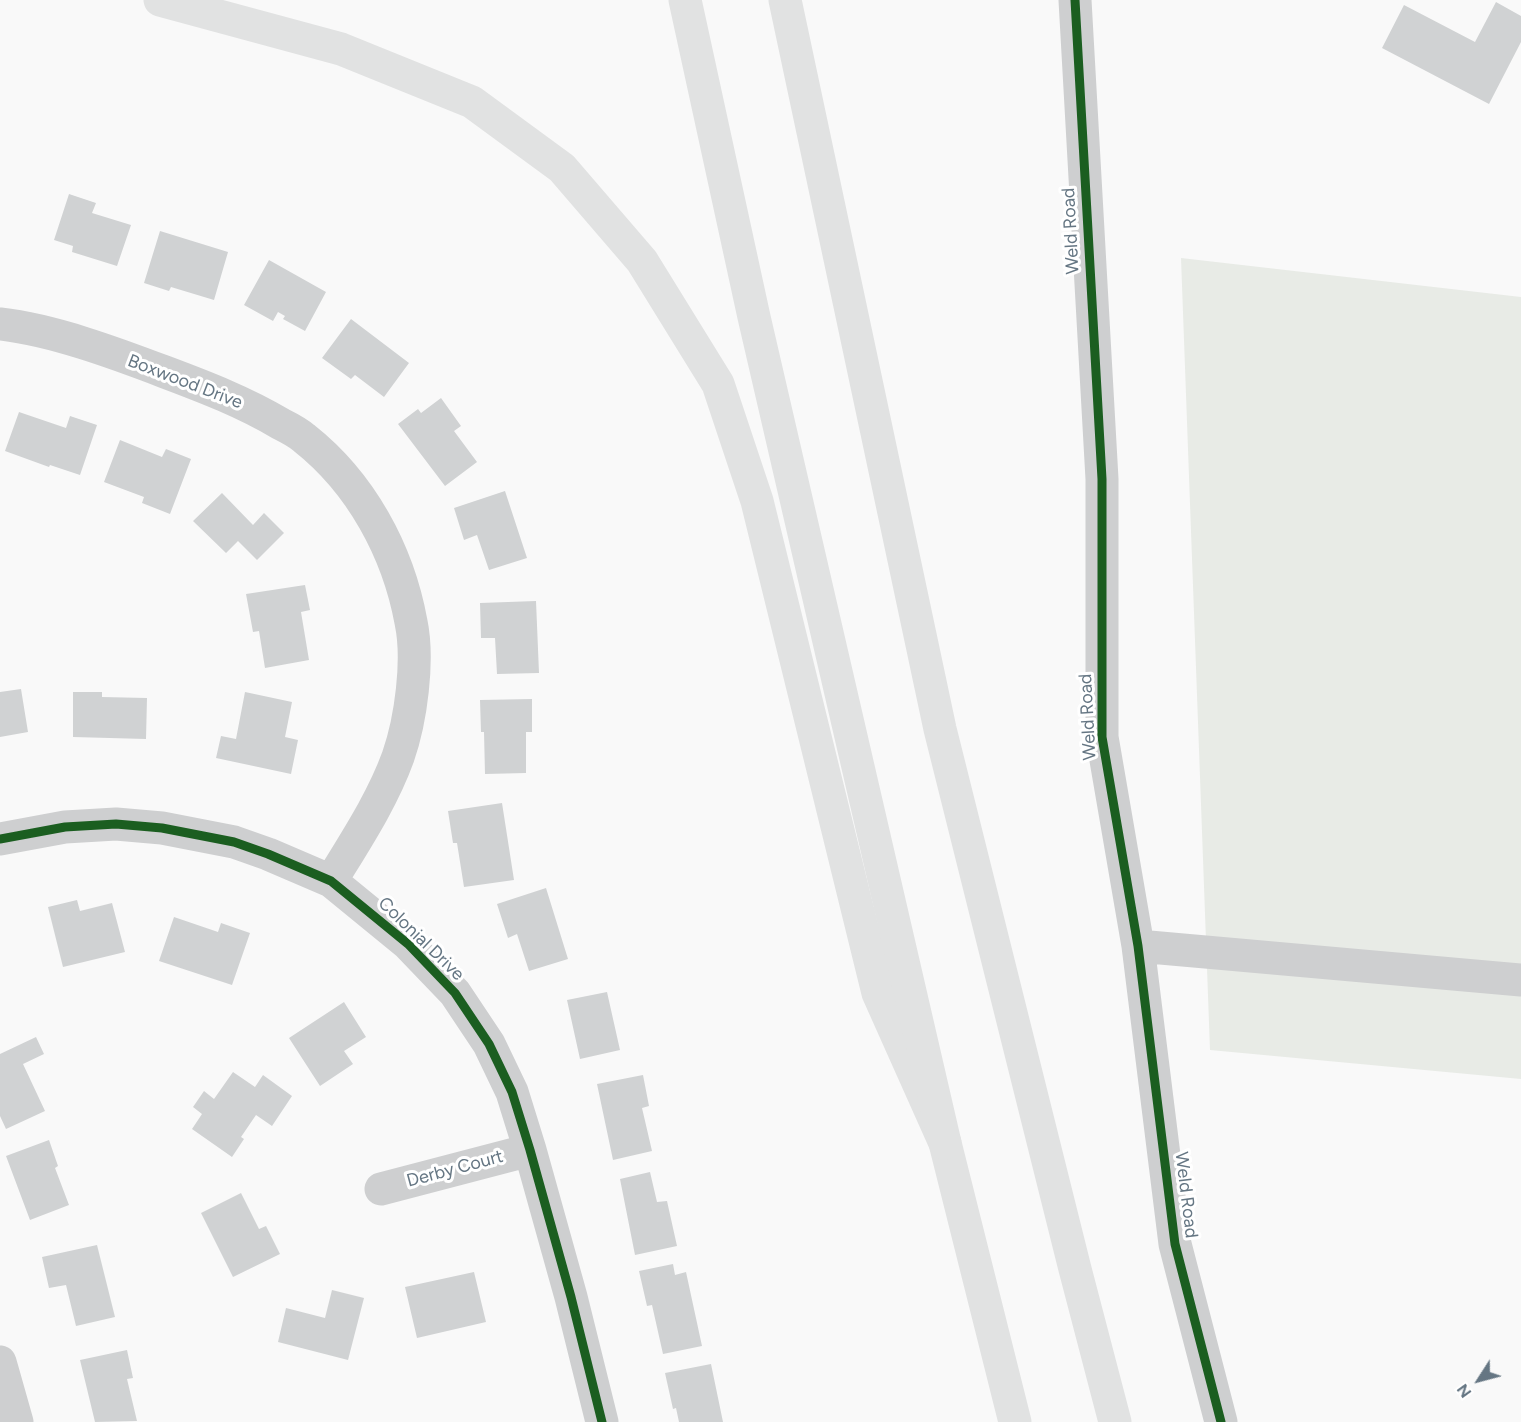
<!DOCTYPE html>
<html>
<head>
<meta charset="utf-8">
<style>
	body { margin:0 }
	#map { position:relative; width:1521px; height:1422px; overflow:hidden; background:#f9f9f9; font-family:Figtree,sans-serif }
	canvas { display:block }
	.north { position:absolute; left:1449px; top:1350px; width:60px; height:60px; -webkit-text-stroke:4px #fff; paint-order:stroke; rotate:234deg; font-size:16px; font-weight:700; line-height:24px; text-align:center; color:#657683 }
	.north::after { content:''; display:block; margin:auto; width:21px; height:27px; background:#657683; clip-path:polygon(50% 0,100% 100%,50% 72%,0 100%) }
</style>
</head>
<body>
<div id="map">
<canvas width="1521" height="1422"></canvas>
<div class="north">N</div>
</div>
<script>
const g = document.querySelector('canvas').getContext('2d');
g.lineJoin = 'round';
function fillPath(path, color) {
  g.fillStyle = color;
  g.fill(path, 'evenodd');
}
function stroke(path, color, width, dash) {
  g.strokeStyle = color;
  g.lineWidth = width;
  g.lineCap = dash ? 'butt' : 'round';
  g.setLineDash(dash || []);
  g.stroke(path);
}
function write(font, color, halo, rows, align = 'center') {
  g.font = font + ' Figtree,sans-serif';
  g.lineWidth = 6;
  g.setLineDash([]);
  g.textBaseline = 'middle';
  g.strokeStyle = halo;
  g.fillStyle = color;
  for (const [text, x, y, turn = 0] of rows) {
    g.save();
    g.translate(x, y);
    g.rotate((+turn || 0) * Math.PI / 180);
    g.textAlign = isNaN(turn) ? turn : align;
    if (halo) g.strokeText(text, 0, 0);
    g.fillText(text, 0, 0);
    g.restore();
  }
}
fillPath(new Path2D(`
	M1181 258 1521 297V1079L1210 1050Z`), '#e8ebe6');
fillPath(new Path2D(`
	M1496 2 1521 16V42L1489 104 1382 48 1404 5 1475 42Z
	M69 194 96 203 92 213 131 225 117 266 72 252 73 246 54 240Z
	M160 231 228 252 214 300 171 287 169 291 144 283Z
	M269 260 326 292 305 331 283 319 285 316 278 312 273 321 244 305Z
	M351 319 409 363 384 397 355 375 351 379 322 358Z
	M441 398 461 426 454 431 477 462 445 486 398 424 418 409 421 413Z
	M19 412 66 428 70 416 97 425 80 475 50 465 49 467 5 451Z
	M120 440 162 457 166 449 191 459 170 514 142 503 144 497 104 482Z
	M505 491 527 558 489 570 477 535 464 540 454 508Z
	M222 493 253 525 264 513 284 533 257 560 238 541 226 553 193 521Z
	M305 585 310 610 301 612 309 660 265 668 259 631 253 632 246 594Z
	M536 601 539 673 497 674 495 638H481L480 603Z
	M21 689 28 732 0 737V692Z
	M73 692H102V697L147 698 146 739 73 737Z
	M245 692 292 702 285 737 298 740 291 774 216 758 221 736 236 739Z
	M532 699V732H526V773L485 774 484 732H481L480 700Z
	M502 803 514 880 464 887 457 843H453L448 811Z
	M546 888 568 959 529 971 517 934 508 938 497 904Z
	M77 900 80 911 112 903 125 952 63 967 48 907Z
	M174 917 218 932 221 923 250 933 232 985 159 961Z
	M607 992 620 1050 580 1059 567 1000Z
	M344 1002 366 1037 344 1051 353 1064 320 1086 289 1038Z
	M36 1037 44 1054 23 1064 45 1111 6 1129 0 1116V1054Z
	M233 1072 255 1087 263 1075 292 1096 272 1126 256 1115 241 1137 244 1139 232 1157 192 1129 202 1114 193 1107 204 1091 214 1099Z
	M643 1075 649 1106 642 1108 652 1151 613 1160 597 1084Z
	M49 1140 58 1166 55 1168 69 1205 30 1220 6 1156Z
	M650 1172 657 1202 667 1201 677 1246 635 1255 620 1179Z
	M241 1193 259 1229 266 1226 280 1254 233 1277 201 1213Z
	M97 1245 115 1317 76 1326 66 1285 49 1288 42 1257Z
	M673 1264 675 1275 686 1272 702 1346 663 1354 652 1305 647 1306 639 1271Z
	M474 1272 486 1322 417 1338 405 1287Z
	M332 1290 364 1298 348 1360 278 1342 286 1308 325 1318Z
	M127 1350 133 1378 127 1379 137 1421 95 1422 80 1360Z
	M711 1364 723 1422H679L676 1408 673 1409 665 1373Z`), '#d0d2d3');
stroke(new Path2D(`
	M1075 0 1102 479V737L1138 946 1175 1244 1221 1422
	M0 324C53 330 115 353 165 372 205 387 244 402 281 424 289 428 297 432 304 438 361 483 398 551 411 622 419 660 411 720 398 757 382 801 356 840 331 881
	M0 839 65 827 116 824 162 828 234 842 268 854 331 881 408 944 455 993 489 1044 512 1092 530 1150 571 1297 602 1422
	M1138 946 1521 980
	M381 1189 530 1150
	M0 1362 17 1422`), '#cecfd0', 33);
stroke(new Path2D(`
	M160 0 341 49 472 102 562 168 642 261 718 384 757 501 878 993 945 1143 1015 1422
	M785 0 940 729 1075 1269 1115 1422`), '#e1e2e2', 33);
stroke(new Path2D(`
	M685 0 754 317 945 1143`), '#e1e2e2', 33);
stroke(new Path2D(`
	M1075 0 1102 479V737L1138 946 1175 1244 1221 1422
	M0 839 65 827 116 824 162 828 234 842 268 854 331 881 408 944 455 993 489 1044 512 1092 530 1150 571 1297 602 1422`), '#1b5e20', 9);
write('18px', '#657683', '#fff', [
	["Weld Road",1071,231,-93],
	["Boxwood Drive",185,382,21],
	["Weld Road",1088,717,-93],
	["Colonial Drive",421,939,44],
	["Derby Court",455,1169,-15],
	["Weld Road",1186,1195,83]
]);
</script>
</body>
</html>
